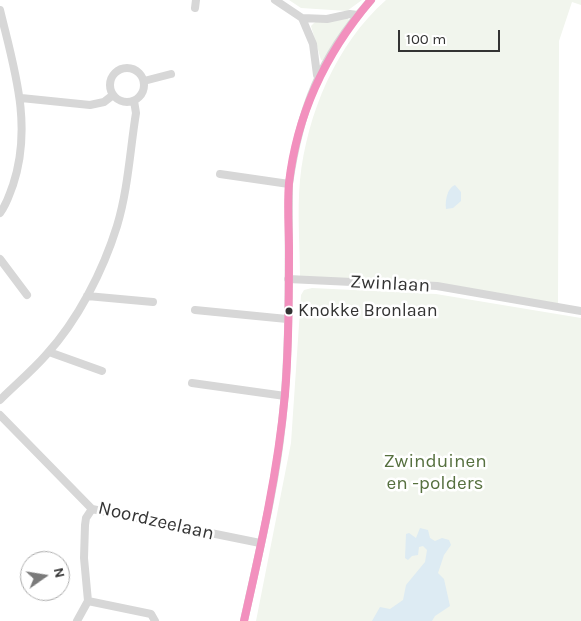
<!DOCTYPE html>
<html>
<head>
<meta charset="utf-8">
<style>
	body { margin:0 }
	#map { position:relative; width:581px; height:621px; overflow:hidden; background:#fff; font-family:Karla,sans-serif }
	canvas { display:block }
	.north { position:absolute; left:20px; top:551px; width:50px; height:50px; box-sizing:border-box; background:#fff; border:1px solid #adadad; border-radius:50%; rotate:77deg; font-size:14px; font-weight:700; line-height:20px; text-align:center; color:#333 }
	.north::after { content:''; display:block; margin:auto; width:18px; height:22px; background:#7a7a7a; clip-path:polygon(50% 0,100% 100%,50% 72%,0 100%) }
	.scale { position:absolute; left:398px; top:30px; width:102px; height:22px; box-sizing:border-box; border:2px solid #333; border-top:0; padding-left:6px; font-size:15px; line-height:18px; white-space:nowrap; color:#333; -webkit-text-stroke:4px #fff; paint-order:stroke }
</style>
</head>
<body>
<div id="map">
<canvas width="581" height="621"></canvas>
<div class="north">N</div>
<div class="scale">100 m</div>
</div>
<script>
const g = document.querySelector('canvas').getContext('2d');
g.lineJoin = 'round';
function fillPath(path, color) {
  g.fillStyle = color;
  g.fill(path, 'evenodd');
}
function stroke(path, color, width, dash) {
  g.strokeStyle = color;
  g.lineWidth = width;
  g.lineCap = dash ? 'butt' : 'round';
  g.setLineDash(dash || []);
  g.stroke(path);
}
function write(font, color, halo, rows, align = 'center') {
  g.font = font + ' Karla,sans-serif';
  g.lineWidth = 5;
  g.setLineDash([]);
  g.textBaseline = 'middle';
  g.strokeStyle = halo;
  g.fillStyle = color;
  for (const [text, x, y, turn = 0] of rows) {
    g.save();
    g.translate(x, y);
    g.rotate((+turn || 0) * Math.PI / 180);
    g.textAlign = isNaN(turn) ? turn : align;
    if (halo) g.strokeText(text, 0, 0);
    g.fillText(text, 0, 0);
    g.restore();
  }
}
fillPath(new Path2D(`
	M289 0H362L347 11 301 8Z
	M386 0H581V5L572 2 559 41 558 305 437 286 300 279C300 246 297 213 300 180 307 114 336 44 386 0Z
	M348 18 349 21 323 60H321L311 26 315 22Z
	M312 288 436 294 581 318V621H256L291 443 301 295 304 290Z`), '#f1f5ed');
fillPath(new Path2D(`
	M455 185 461 192V201L453 208 446 209C445 201 447 188 455 185Z
	M420 528 428 530 430 538 435 541 442 538 449 540 451 545 444 555 438 573 444 579 450 606 435 616 432 621H372L380 607 390 609 403 600 406 585 425 562 427 550 423 546 419 547 418 555 412 556 408 560 405 558 406 534 409 533 416 538Z`), '#ddebf3');
stroke(new Path2D(`
	M275 0 302 18 313 44 317 75
	M195 8 196 0
	M0 10C14 68 33 125 13 185 9 195 7 204 0 213
	M302 18 327 19 350 14 357 15
	M110 85a17 17 0 1 1 34 0a17 17 0 1 1-34 0Z
	M144 81 171 74
	M21 98 90 105 104 102 113 95
	M220 174 289 184
	M0 259 27 295
	M288 279 437 286 581 311
	M87 296 153 302
	M195 310 287 319
	M49 352 102 371
	M192 383 285 396
	M0 400C15 385 32 371 46 355 78 320 103 271 117 226 128 190 130 150 136 113L134 101
	M0 415 92 509 260 543
	M88 601 151 614 155 621
	M77 621 88 601 84 558 85 525 86 518 92 509
	M244 621C258 556 275 490 282 423 291 344 288 264 289 184 300 110 320 56 371 0`), '#d7d7d7', 8);
stroke(new Path2D(`
	M244 621C261 546 278 471 285 394 289 347 289 299 289 251 289 229 287 205 289 183 297 113 326 53 371 0`), '#f290be', 8);
for (const [x, y, r, color] of [
	[289,311,4.5,"#333"]
]) {
  const dot = new Path2D();
  dot.arc(x, y, r, 0, 2 * Math.PI);
  g.fillStyle = color;
  g.fill(dot);
  stroke(dot, '#fff', 2);
}
write('18px', '#333', '#fff', [
	["Knokke Bronlaan",298,311]
], 'left');
write('19px', '#333', '#fff', [
	["Zwinlaan",390,284,3],
	["Noordzeelaan",156,521,13]
]);
write('19px', '#56703f', '#fff', [
	["Zwinduinen",435,462],
	["en -polders",435,484]
]);
</script>
</body>
</html>
